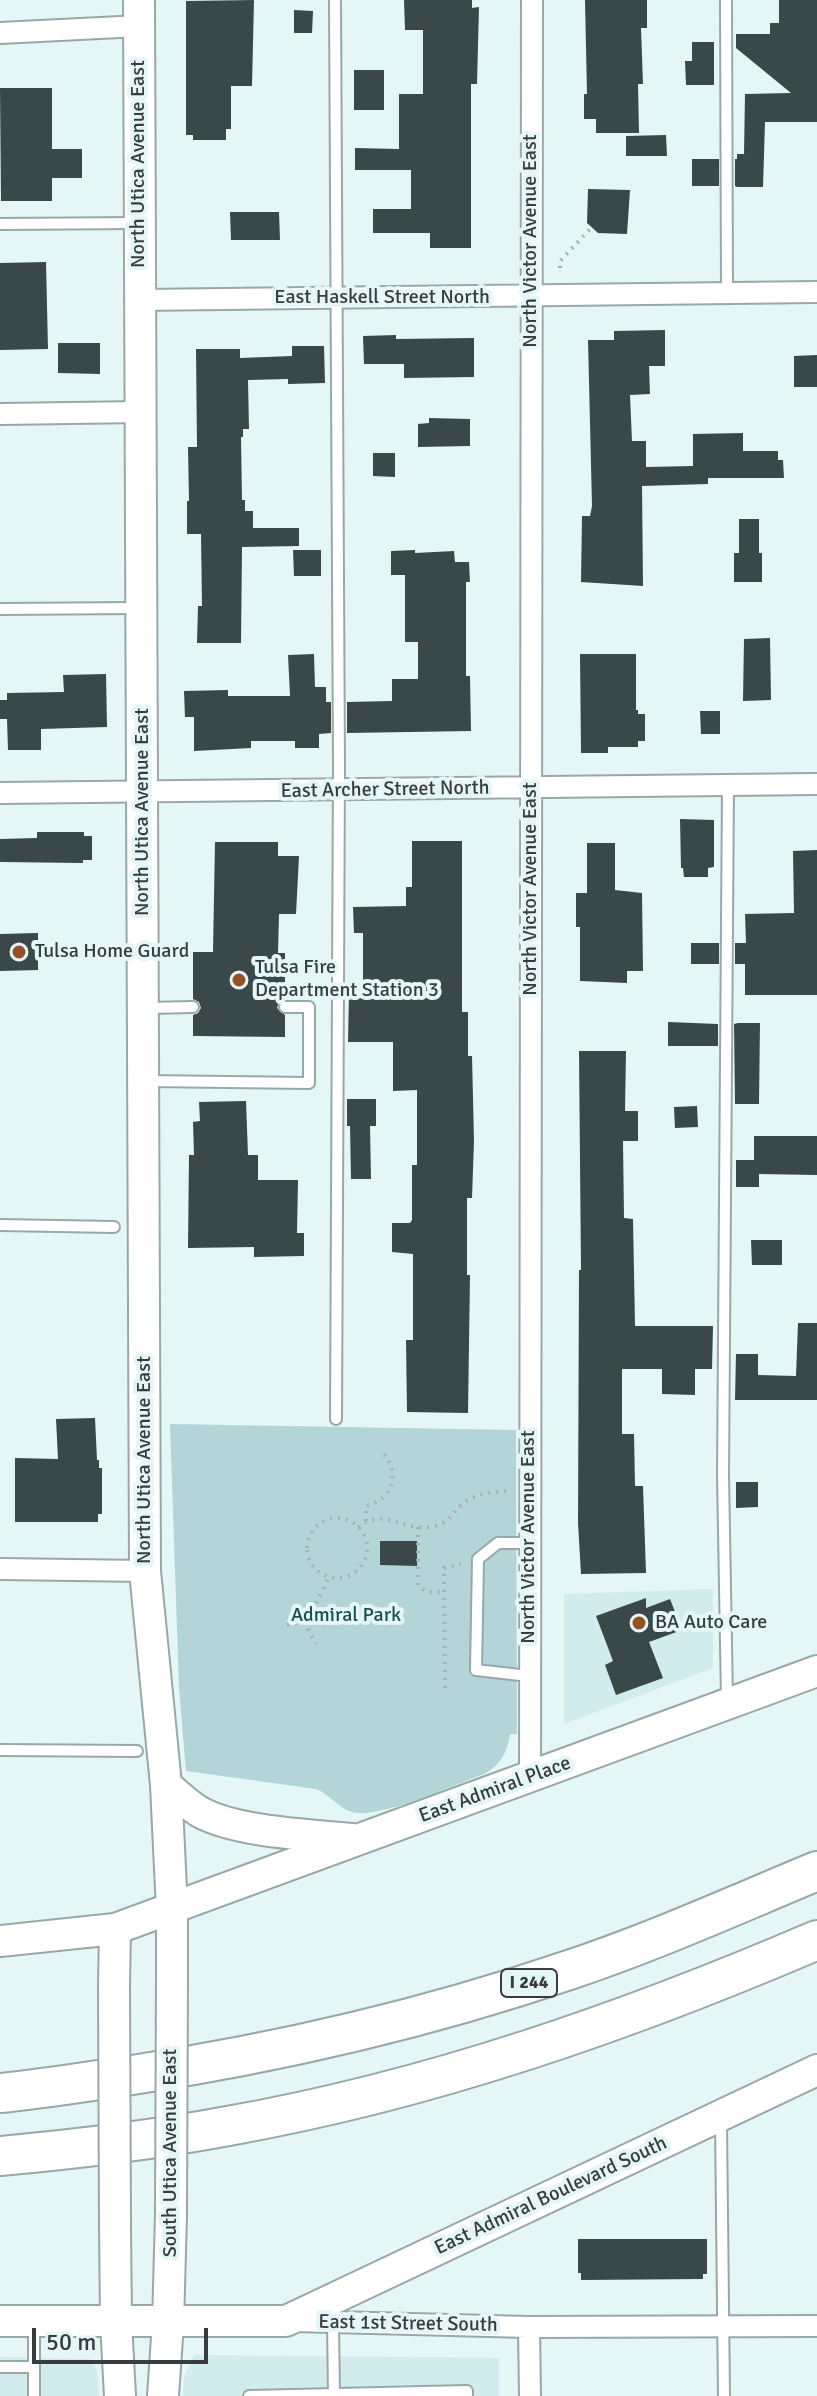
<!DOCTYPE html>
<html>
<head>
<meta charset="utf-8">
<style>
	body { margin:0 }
	#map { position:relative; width:817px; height:2396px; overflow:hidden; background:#e5f6f7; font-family:Signika,sans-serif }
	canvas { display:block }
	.scale { position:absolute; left:32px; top:2328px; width:176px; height:36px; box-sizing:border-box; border:4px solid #373d3e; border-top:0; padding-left:10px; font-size:24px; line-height:28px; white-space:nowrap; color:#373d3e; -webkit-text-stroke:6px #e5f6f7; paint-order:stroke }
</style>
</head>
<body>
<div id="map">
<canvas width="817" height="2396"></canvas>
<div class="scale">50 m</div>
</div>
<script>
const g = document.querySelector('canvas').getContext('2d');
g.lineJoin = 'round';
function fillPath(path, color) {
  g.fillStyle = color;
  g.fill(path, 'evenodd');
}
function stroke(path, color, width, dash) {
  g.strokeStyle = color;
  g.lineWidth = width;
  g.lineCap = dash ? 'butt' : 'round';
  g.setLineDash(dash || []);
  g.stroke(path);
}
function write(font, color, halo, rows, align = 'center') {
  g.font = font + ' Signika,sans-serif';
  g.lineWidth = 8;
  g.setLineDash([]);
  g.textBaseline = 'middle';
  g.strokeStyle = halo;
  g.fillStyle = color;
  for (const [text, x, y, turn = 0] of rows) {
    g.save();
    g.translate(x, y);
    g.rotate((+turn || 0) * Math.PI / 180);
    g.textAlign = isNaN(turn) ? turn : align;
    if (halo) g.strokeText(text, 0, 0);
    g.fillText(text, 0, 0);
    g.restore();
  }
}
fillPath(new Path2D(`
	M713 1589V1668L564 1724V1594Z
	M194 2355 499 2358V2396H183L184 2378Z
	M0 2357 89 2359 97 2370 99 2396H0Z`), '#d2ecee');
fillPath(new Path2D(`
	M170 1424 516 1430 517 1734H510C508 1751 500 1766 484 1774 457 1784 377 1820 352 1812 338 1808 330 1794 316 1789L186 1771 179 1688Z`), '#b3d5d7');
fillPath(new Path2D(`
	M254 0 252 86H231V129H226V140H193V135H186V1Z
	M404 0H472V8L479 7 477 84H471V248H430V233H373V209H411V170H355V148L399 149V94H423V30H405Z
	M585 0H647V28H641L643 84H638L639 133H596V119H584V94H587Z
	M779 0H817V122H765L763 187H737L735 186V159H737V154H744L745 94 791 93 736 48V34H770V23H779Z
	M294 10 313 11 312 33H294Z
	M692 42H714V85H686L685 61H692Z
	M354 70H384V110H354Z
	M0 88H52V149H82V178H52V201H1Z
	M666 135 667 156H626V136Z
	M692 159H719V186H692Z
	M588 189 630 190 627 234 598 233 587 223Z
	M230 212H279L280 240H231Z
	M46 262 48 349 0 350V263Z
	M665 330V366H649L650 394 630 395 632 441H646V467L693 466V434L743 433V451H778V460H783L784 478H708V484L642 486 643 586 581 582 582 516H590L592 506 588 340H614V331Z
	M396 335V339L474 338V377L404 378V364H364L363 336Z
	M58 343H100V374L58 373Z
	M292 346H324L325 383 288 384V379L248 380 249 429H243V437H241L242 500H245V511H253V528H299V546L242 547 241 643H197L198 606H202L201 534H187V501H189L188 447H197L196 349H240V358L292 356Z
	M817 355V387H794V356Z
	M429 418 470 419V446L418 447V424L429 423Z
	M373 453H395V477L373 476Z
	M739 519H759V553H762V582H734V553H739Z
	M293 550H321V576H294Z
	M415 550V553L454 551 455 562H469L470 582H466V676H470L471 731 347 733V702L392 701V679H418V642H405V575H391V551Z
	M770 638 771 700 743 701 744 639Z
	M314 654 315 687H326V702H331V733L319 734V748H295V741H251V748L194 751V717H185L184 691 228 690V696H290L288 655Z
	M580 654H636V710H638V714H645V741H638V747H608V753H581Z
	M106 674 107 727 41 729V750H8L7 719H0V700H7V693L64 692 63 675Z
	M700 711H720V734H701Z
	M680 819 714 820V867L708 868V877H684L683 868H681Z
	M37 832H84V836H92V860H83V863L0 862V839L37 838Z
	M412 841H462V1012H468V1056H472L474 1141 472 1198H467V1275H470L468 1413 407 1412 406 1340H413V1254L392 1252V1223H410L412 1220V1165H417V1090L393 1091V1042H348L349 992H363V933H354L353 907 406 906V887H412Z
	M215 842H278V856H299L296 914H279L278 953H285V999L279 1002 277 1008 285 1015V1037L193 1036V1015L198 1013 201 1008 199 1002 193 999V952H213Z
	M587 843H615V890L642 893 643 971H627V983L580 981V927H576V893H587Z
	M817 850V995H745V964H735V943H746L745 914 794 913 793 851Z
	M38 933V970L0 971V934Z
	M691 943H719V964H691Z
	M668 1022 718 1024V1046H668Z
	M738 1023H760L759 1104H735L734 1024Z
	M579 1051H626L625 1111H638V1141H623L624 1218 633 1219 635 1326H713L712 1369H695V1395L662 1394V1369H622V1434H634L635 1486H643L646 1573 581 1574 578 1523 579 1270H581Z
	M347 1099H376V1126H370L371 1179H351L350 1126H347Z
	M246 1101 248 1155H258V1180H298L297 1233H304V1256L254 1257V1247L188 1248 189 1155H194L193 1122 200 1121 199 1102Z
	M697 1106 698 1127 675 1128 674 1107Z
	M754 1136H817V1175L759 1174V1187H736V1160H754Z
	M751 1240H782V1265H752Z
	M798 1323H817V1400H735L736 1354H758V1375L796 1376Z
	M95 1418 97 1460H99V1468H102V1514H98V1522H15V1458L58 1459 56 1419Z
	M736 1482H758V1507L736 1508Z
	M380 1541H417V1566L380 1565Z
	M646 1598V1608L670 1599 682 1630 649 1642 663 1678 616 1695 605 1665 613 1661 596 1616Z
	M578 2239H707V2274H703V2279L581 2280V2273H578Z`), '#3a4849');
const lane = new Path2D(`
	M335 0 339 767 336 1419
	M726 0 727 293
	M0 224 138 223
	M0 609 138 608
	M147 1008 193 1007
	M146 1081 309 1083V1007H285
	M0 1225 114 1227
	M529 1676 476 1670 478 1559 498 1543H530
	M727 1699 723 1475 728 785
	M0 1750 137 1751
	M721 2122 724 2396
	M333 2321 334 2396
	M0 2367H34
	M34 2396V2324
	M249 2396 467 2391V2396`);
const street = new Path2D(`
	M0 33 140 26
	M139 300 817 292
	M0 414 142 412
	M0 793 817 784
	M0 1569 145 1571
	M530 1778 532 0
	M293 2321 529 2327 817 2326
	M529 2327 530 2396`);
const secondary = new Path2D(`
	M139 0 145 1571 166 1785 172 1910V1976
	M166 1785C177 1794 188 1805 200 1812 236 1832 310 1835 352 1839
	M0 1941 115 1929 817 1671
	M114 1986 115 1929
	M115 2225 116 2322 120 2396
	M0 2321H286L817 2070
	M163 2396 168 2323 171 2215`);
const highway = new Path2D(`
	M0 2093C42 2089 84 2082 126 2076 279 2053 422 2020 569 1970 653 1942 735 1905 817 1871
	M0 2156C77 2149 153 2140 228 2126 431 2090 628 2021 817 1940`);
stroke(lane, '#98a8a9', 14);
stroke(street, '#98a8a9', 24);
stroke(secondary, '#98a8a9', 34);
stroke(highway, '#98a8a9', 42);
stroke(new Path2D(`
	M560 268V261L592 227
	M307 1548a30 30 0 1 1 60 0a30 30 0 1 1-60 0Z
	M366 1521V1506C393 1499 401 1474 383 1453
	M358 1527C386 1506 405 1534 435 1526 448 1523 451 1516 459 1507 472 1494 493 1491 511 1491
	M418 1527V1585L427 1592H444
	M304 1622 316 1644
	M287 1625 304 1622 309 1618 329 1577
	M445 1688 444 1568 461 1564`), '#a4b1b2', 4, [2, 6]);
stroke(lane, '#fff', 10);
stroke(street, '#fff', 20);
stroke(secondary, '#fff', 30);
stroke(highway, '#fff', 38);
const secondaryBridge = new Path2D(`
	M114 1986 115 2225
	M171 2215 172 1976`);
stroke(secondaryBridge, '#98a8a9', 34, []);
stroke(secondaryBridge, '#fff', 30);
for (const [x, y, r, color] of [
	[19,952,8,"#955123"],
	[239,980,8,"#955123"],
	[639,1623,8,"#955123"]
]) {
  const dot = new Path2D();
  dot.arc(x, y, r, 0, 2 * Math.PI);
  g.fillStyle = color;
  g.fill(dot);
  stroke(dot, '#e5f6f7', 3);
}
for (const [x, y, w] of [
	[529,1983,56]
]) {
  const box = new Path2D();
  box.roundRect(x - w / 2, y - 14, w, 28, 6);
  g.fillStyle = '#e5f6f7';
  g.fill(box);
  stroke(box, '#373d3e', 2);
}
write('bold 18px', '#373d3e', null, [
	["I 244",529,1983]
]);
write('20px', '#373d3e', '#e5f6f7', [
	["North Utica Avenue East",139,164,-90],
	["North Victor Avenue East",531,241,-90],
	["East Haskell Street North",382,298],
	["East Archer Street North",385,790,-1],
	["North Utica Avenue East",143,812,-90],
	["North Victor Avenue East",531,889,-90],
	["North Utica Avenue East",145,1460,-90],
	["North Victor Avenue East",529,1537,-90],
	["East Admiral Place",495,1790,-20],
	["South Utica Avenue East",171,2153,-90],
	["East Admiral Boulevard South",551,2196,-25],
	["East 1st Street South",408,2324,1]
]);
write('20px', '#373d3e', '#e5f6f7', [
	["Tulsa Home Guard",35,952],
	["Tulsa Fire",255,968],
	["Department Station 3",255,991],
	["BA Auto Care",655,1623]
], 'left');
write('20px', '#1c4e51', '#e5f6f7', [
	["Admiral Park",346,1616]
]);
</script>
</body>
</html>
